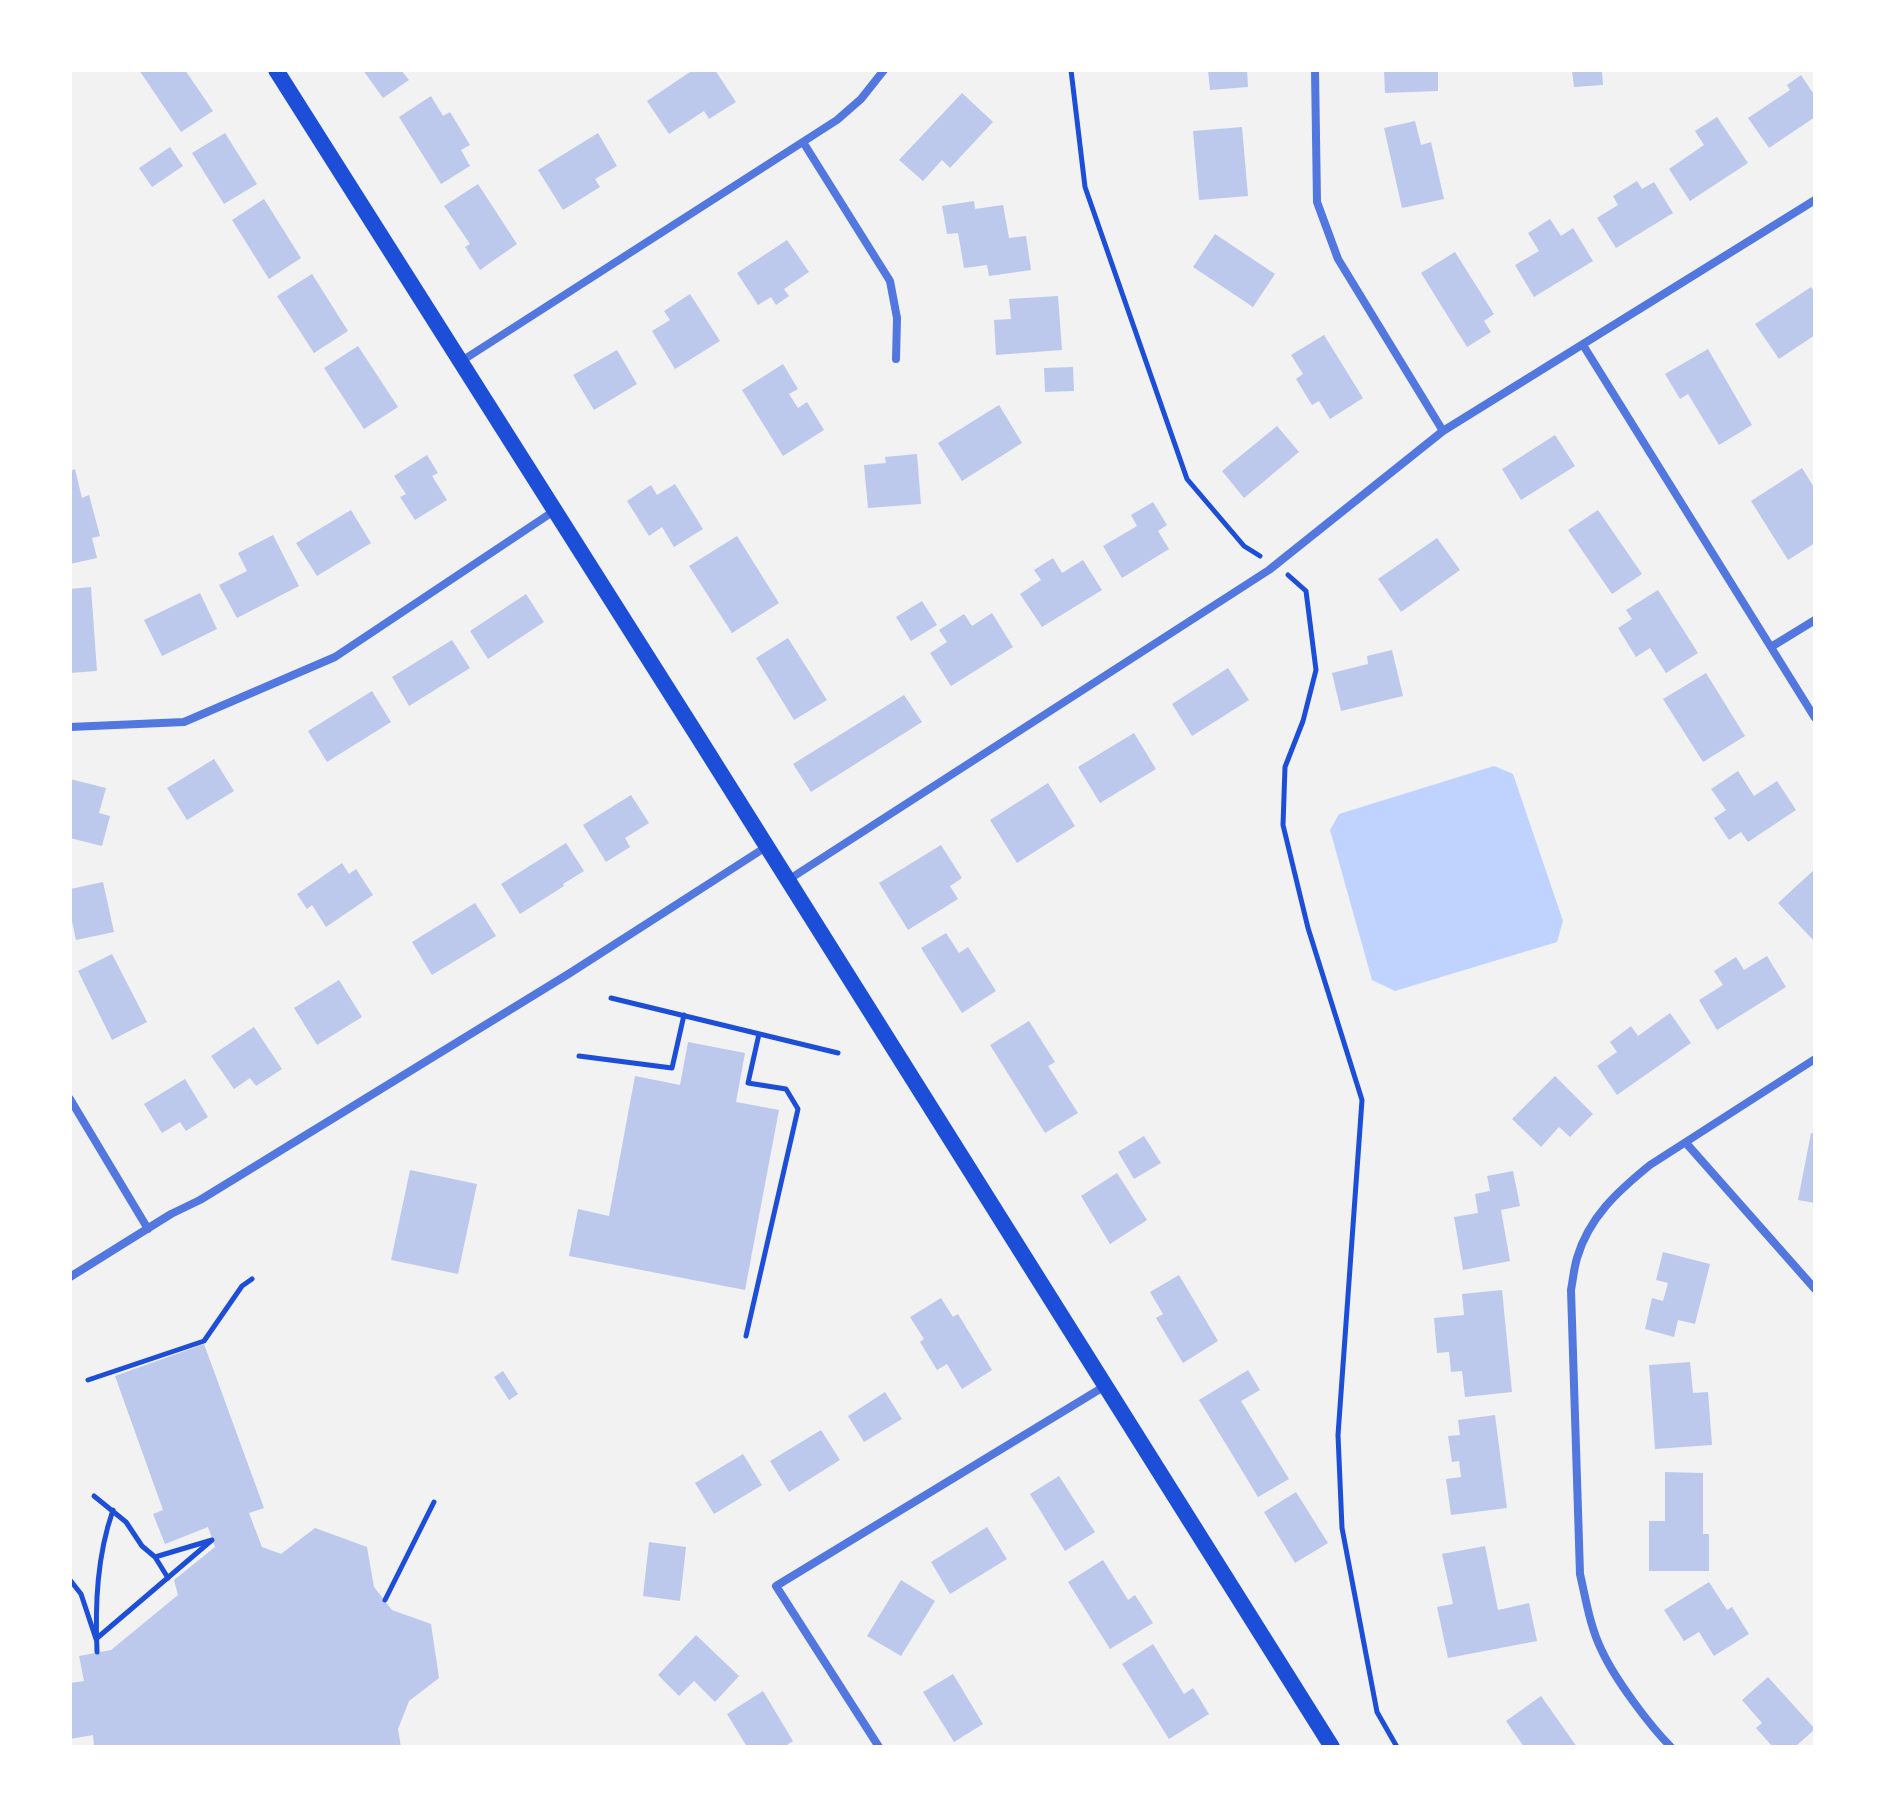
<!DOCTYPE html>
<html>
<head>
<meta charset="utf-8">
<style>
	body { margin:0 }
	#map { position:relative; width:1885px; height:1817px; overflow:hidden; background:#f2f2f2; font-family:Barlow,sans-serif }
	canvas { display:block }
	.frame { position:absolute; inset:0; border:72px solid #fff; pointer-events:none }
</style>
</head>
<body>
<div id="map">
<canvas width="1885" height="1817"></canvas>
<div class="frame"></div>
</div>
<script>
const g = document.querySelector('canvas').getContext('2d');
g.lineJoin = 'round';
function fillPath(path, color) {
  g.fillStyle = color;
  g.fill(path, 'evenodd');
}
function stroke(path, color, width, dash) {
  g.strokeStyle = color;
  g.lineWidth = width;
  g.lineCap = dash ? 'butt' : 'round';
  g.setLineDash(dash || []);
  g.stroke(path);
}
fillPath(new Path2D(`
	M1494 766 1513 774 1563 921 1557 942 1395 991 1372 980 1330 830 1339 814Z`), '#bfd3fe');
fillPath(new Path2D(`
	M139 70H185L213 111 181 132Z
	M363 70H401L409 80 383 98Z
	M688 70H715L736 102 709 119 704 111 669 134 647 101 690 72Z
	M1208 70H1247L1248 87 1210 90Z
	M1384 70H1438V91L1385 93Z
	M1572 70H1602L1603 85 1574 87Z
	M1801 75 1815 96V117L1769 148 1748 118 1790 90 1787 85Z
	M962 93 993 122 950 168 942 160 923 181 899 160Z
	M431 96 443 116 450 112 470 145 461 150 470 166 441 184 399 117Z
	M1717 117 1748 163 1690 201 1669 169 1704 145 1695 131Z
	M1415 121 1421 145 1431 142 1444 199 1402 208 1384 128Z
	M1242 127 1248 196 1199 200 1193 131Z
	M225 133 257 184 224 204 192 153Z
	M598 133 617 166 595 179 600 187 563 210 538 170Z
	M170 147 183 166 152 187 139 168Z
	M1637 181 1642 189 1654 182 1673 213 1616 248 1597 218 1618 205 1613 196Z
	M478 184 517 244 480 270 465 247 470 244 444 206Z
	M264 199 301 258 269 279 232 220Z
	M974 201 975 209 1003 205 1009 238 1026 236 1031 270 989 276 987 265 964 268 958 233 947 234 942 206Z
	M1550 219 1561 236 1573 228 1593 261 1534 297 1515 265 1539 251 1528 233Z
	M1215 234 1275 274 1253 307 1193 267Z
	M787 240 809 272 784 289 789 296 776 305 771 297 758 305 737 273Z
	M1455 252 1494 314 1484 321 1491 332 1467 347 1421 273Z
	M312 274 348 331 314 353 277 296Z
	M1811 287 1815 293V335L1779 359 1755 324Z
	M690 294 720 341 675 369 652 331 670 320 664 311Z
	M1058 296 1062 350 996 355 994 320 1011 319 1009 299Z
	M1324 335 1363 398 1330 419 1319 401 1312 405 1296 379 1303 374 1291 355Z
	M358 346 398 407 364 429 324 368Z
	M1708 349 1752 425 1719 445 1688 394 1680 399 1665 374Z
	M617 350 637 384 594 410 573 375Z
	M783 364 798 389 789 394 798 408 807 402 824 430 783 456 742 390Z
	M1073 367 1074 391 1045 392 1044 368Z
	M999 405 1022 443 962 481 938 443Z
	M1277 426 1299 452 1244 498 1222 471Z
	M1555 435 1575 466 1521 500 1502 469Z
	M917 454 921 504 868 508 864 465 886 463 885 457Z
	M427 455 438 473 432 476 447 500 415 520 400 497 406 494 394 476Z
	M1802 468 1815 489V511L1813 513 1815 516V543L1788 560 1751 501Z
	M75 469 82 498 89 495 100 536 92 538 97 558 70 564V471Z
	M675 484 703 529 674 547 662 527 649 536 627 501 651 485 657 495Z
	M1153 502 1167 525 1158 531 1169 549 1122 578 1103 546 1137 526 1131 515Z
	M351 510 371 543 317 576 296 543Z
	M1598 510 1642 574 1612 594 1568 530Z
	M273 535 299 586 237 618 219 585 247 571 238 553Z
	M737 536 779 603 732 633 689 566Z
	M1437 538 1460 570 1401 612 1378 579Z
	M1053 558 1062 573 1083 560 1102 590 1042 627 1020 594 1041 580 1034 570Z
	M91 587 97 671 70 673V589Z
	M1658 590 1698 653 1666 673 1650 648 1636 657 1618 628 1632 619 1626 610Z
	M200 593 217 629 162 656 144 620Z
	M526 594 544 622 488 659 470 631Z
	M922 601 937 625 911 641 896 617Z
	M992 613 1013 647 951 686 930 653 947 642 939 630 964 614 972 626Z
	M788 638 827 700 794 720 756 658Z
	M452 640 470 668 409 706 392 677Z
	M1392 650 1403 696 1341 711 1332 673 1368 664 1367 656Z
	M1228 668 1249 700 1192 736 1172 704Z
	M1706 673 1745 736 1703 762 1663 699Z
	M372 691 391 722 327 762 308 731Z
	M904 695 922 722 811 792 793 764Z
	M1134 733 1156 769 1100 803 1078 767Z
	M214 759 234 791 187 820 167 788Z
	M1738 771 1754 796 1777 781 1796 810 1748 842 1741 832 1729 840 1714 818 1726 810 1711 789Z
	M70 779 106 788 99 813 110 816 102 846 70 838Z
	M1048 783 1075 826 1017 863 990 820Z
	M631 795 649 823 625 838 630 847 606 862 583 825Z
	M566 843 584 871 563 884 564 886 520 914 501 884Z
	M941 845 962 878 950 886 958 899 908 930 879 883Z
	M342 863 349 874 356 869 373 895 326 927 312 905 307 909 297 894Z
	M1815 869V942L1778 903Z
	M103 882 114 932 76 940 70 912V889Z
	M475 903 496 936 432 975 412 942Z
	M946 933 959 953 968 947 996 991 962 1013 921 948Z
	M112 954 147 1022 112 1040 78 971Z
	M1767 956 1786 987 1717 1030 1699 1000 1723 985 1714 971 1736 957 1744 970Z
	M339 980 362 1017 317 1045 294 1008Z
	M1670 1013 1691 1043 1617 1095 1597 1066 1617 1052 1610 1042 1631 1026 1638 1036Z
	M1029 1021 1055 1062 1048 1066 1078 1113 1045 1133 990 1045Z
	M254 1027 282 1069 256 1086 250 1078 234 1089 211 1056Z
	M688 1042 745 1053 736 1102 779 1110 745 1290 569 1256 578 1209 609 1216 635 1076 680 1085Z
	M1555 1076 1593 1114 1570 1137 1559 1127 1541 1147 1512 1119Z
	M185 1079 208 1117 186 1131 180 1122 162 1133 144 1104Z
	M1811 1133 1815 1134V1203L1798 1200Z
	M1144 1136 1161 1163 1134 1179 1118 1152Z
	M410 1170 477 1184 458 1274 391 1260Z
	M1513 1171 1520 1206 1501 1210 1510 1261 1463 1270 1454 1217 1478 1213 1475 1194 1490 1191 1487 1176Z
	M1117 1173 1147 1220 1110 1244 1081 1196Z
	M1663 1252 1710 1264 1695 1324 1678 1320 1674 1337 1645 1329 1652 1298 1663 1301 1668 1283 1656 1280Z
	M1179 1275 1218 1341 1183 1363 1156 1318 1163 1314 1150 1292Z
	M1502 1290 1512 1392 1465 1397 1462 1371 1451 1372 1449 1352 1437 1353 1434 1318 1464 1315 1462 1294Z
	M941 1298 953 1317 958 1314 992 1370 962 1389 947 1364 937 1370 920 1342 924 1339 910 1317Z
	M204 1344 264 1508 249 1513 262 1547 281 1554 315 1528 367 1547 374 1587 392 1610 431 1624 439 1678 409 1701 398 1729 401 1747H94L93 1735 70 1739V1683L84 1681 79 1656 111 1650 178 1595 174 1580 215 1547 208 1527 165 1544 153 1514 163 1510 115 1376Z
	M1690 1362 1693 1393 1708 1392 1712 1445 1655 1449 1649 1365Z
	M1248 1370 1260 1390 1241 1401 1289 1479 1258 1497 1199 1400Z
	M503 1371 518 1394 509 1400 494 1377Z
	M885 1392 902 1419 864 1442 848 1416Z
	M1495 1415 1507 1508 1451 1515 1446 1479 1461 1477 1459 1461 1452 1462 1448 1436 1460 1435 1458 1420Z
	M821 1430 840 1460 789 1492 770 1461Z
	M743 1454 762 1485 714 1514 695 1483Z
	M1665 1472 1703 1473V1534H1709V1571H1649V1521H1665Z
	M1059 1476 1095 1532 1065 1551 1030 1494Z
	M1296 1492 1328 1543 1295 1563 1264 1512Z
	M987 1527 1007 1559 950 1594 931 1562Z
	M649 1542 686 1547 680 1601 643 1596Z
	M1485 1546 1498 1610 1529 1603 1537 1641 1448 1658 1437 1607 1453 1604 1442 1554Z
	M1103 1560 1128 1600 1135 1595 1153 1623 1110 1649 1068 1582Z
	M901 1580 935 1601 901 1656 867 1636Z
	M1709 1582 1727 1610 1732 1607 1749 1634 1714 1656 1699 1632 1684 1641 1664 1610Z
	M696 1635 739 1676 715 1702 694 1681 679 1696 658 1675Z
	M1153 1644 1184 1694 1193 1688 1209 1714 1169 1739 1122 1664Z
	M953 1674 983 1724 954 1742 923 1692Z
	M1768 1677 1815 1729 1795 1747H1773L1756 1728 1762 1723 1742 1700Z
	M763 1691 793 1741 784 1747H747L727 1714Z
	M1541 1696 1577 1747H1524L1506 1721Z`), '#bdc9ec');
stroke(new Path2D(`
	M1071 70 1085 187 1187 479 1244 546 1260 556
	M1288 575 1306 591 1316 670 1303 721 1285 767 1283 825 1308 928 1362 1100 1338 1435 1342 1528 1377 1712 1397 1747
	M611 998 838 1053
	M579 1056 672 1068 684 1015
	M746 1336 798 1109 786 1089 748 1083 759 1034
	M88 1380 204 1341 242 1286 252 1279
	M155 1557 168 1578
	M70 1580 81 1594 96 1639 212 1540 155 1557 142 1546 126 1522 94 1496
	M385 1600 434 1502
	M97 1652C95 1604 97 1556 113 1510`), '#1d4ed8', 5);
stroke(new Path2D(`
	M1315 70 1317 202 1338 259 1443 431
	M803 142 890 281 897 318 896 359
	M1583 345 1815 718
	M460 362 837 120 861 99 884 70
	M1771 647 1815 620
	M70 727 184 722 335 657 554 511
	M788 880 1269 570 1443 431 1815 200
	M70 1099 148 1229
	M1686 1143 1815 1289
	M70 1277 171 1214 200 1200 570 973 766 847
	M879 1747 776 1586 1105 1386
	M1671 1747C1649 1725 1615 1679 1602 1651 1590 1627 1586 1600 1580 1574L1571 1290C1573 1279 1574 1268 1577 1258 1589 1217 1618 1191 1650 1165L1815 1059`), '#5277de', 8);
stroke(new Path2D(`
	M276 70 700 740 1332 1747`), '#1d4ed8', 16);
</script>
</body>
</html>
